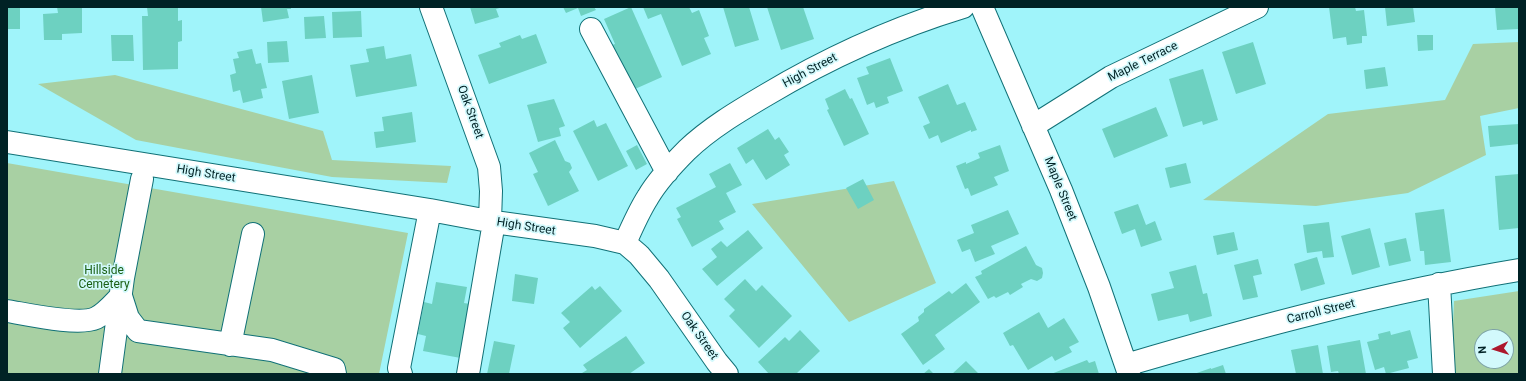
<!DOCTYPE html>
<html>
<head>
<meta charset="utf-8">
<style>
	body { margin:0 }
	#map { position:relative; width:1526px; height:381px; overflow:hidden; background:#a0f4fa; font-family:Roboto,sans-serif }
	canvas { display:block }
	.frame { position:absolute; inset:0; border:8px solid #002225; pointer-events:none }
	.north { position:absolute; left:1474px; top:329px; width:40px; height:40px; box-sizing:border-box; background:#d2f9fc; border:1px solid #7ea3a6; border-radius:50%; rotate:266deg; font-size:11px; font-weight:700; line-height:16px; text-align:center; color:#002225 }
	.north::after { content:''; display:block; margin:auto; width:14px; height:18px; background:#ac182c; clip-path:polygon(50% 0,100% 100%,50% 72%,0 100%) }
</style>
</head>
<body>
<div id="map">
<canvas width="1526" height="381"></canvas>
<div class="frame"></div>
<div class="north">N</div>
</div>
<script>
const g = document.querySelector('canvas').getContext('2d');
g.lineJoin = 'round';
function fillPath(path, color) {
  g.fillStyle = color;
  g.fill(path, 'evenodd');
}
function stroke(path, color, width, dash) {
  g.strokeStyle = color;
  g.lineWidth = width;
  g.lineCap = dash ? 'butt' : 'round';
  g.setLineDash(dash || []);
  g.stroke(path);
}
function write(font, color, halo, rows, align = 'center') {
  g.font = font + ' Roboto,sans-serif';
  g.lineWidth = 3.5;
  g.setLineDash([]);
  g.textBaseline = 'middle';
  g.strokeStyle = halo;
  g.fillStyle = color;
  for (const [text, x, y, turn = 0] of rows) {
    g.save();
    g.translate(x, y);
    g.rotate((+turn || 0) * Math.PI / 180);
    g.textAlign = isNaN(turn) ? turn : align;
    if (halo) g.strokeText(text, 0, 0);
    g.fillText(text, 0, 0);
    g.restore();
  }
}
fillPath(new Path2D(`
	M1519 42V108L1480 116 1486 155 1408 193 1316 206 1203 200 1328 114 1445 100 1473 44Z
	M115 75 323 131 332 160 451 166 447 183 332 177 136 140 38 84Z
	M7 163 408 233 379 374H7Z
	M894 181 936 283 849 322 752 204Z
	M1519 291V374H1451L1454 301ZM1482 337H1506V361H1482Z`), '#a8d0a3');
fillPath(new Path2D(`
	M7 7H20V29H7Z
	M57 7H82V33L62 34V40H44L43 14 58 13Z
	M147 7H178V21L182 20V41L178 42V69L143 70 142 16H148Z
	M261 7H291V9H287L289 18 263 22Z
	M470 7H503L496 9 499 17 475 24Z
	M563 7H594L596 10 581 16 578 8 566 13Z
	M631 7 662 77 635 89 626 70 623 71 612 45 615 44 604 19Z
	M643 7H689L692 13 699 10 709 36 704 38 711 54 682 66 661 14 648 19Z
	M723 7H749L759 40 735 47Z
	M767 7H803L814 39 781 50Z
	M1329 7H1355L1356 11 1364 10 1367 36H1362V43L1347 45 1346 37 1333 39Z
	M1385 7H1413L1415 22 1387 26Z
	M1495 7H1519V29L1497 30Z
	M361 11 362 37 333 38 332 12Z
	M324 16 326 38 305 39 304 17Z
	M536 34 547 63 489 84 478 55 501 47 499 43 520 35 522 39Z
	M111 35H133L134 61H112Z
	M1417 35H1433V50L1418 51Z
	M287 41 289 62 268 63 267 42Z
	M1253 42 1266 84 1236 94 1222 52Z
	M384 46 386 59 411 54 417 86 356 97 350 65 369 62 366 49Z
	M252 49 256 64 261 63 267 88 261 89 263 98 243 103 240 90 233 92 230 75 236 73 233 59 239 58 237 52Z
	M890 58 903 91 887 97 889 103 876 108 874 102 867 105 857 78 869 74 866 67Z
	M1385 67 1388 86 1366 89 1364 70Z
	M1203 69 1218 120 1203 125 1202 121 1183 127 1169 79Z
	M312 75 319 113 289 119 282 81Z
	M948 84 957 105 965 102 977 130 971 132V130L941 143 938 135 929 139 923 126 930 123 918 97Z
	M845 89 850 99 852 98 869 134 844 146 827 110 829 109 825 99Z
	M554 99 565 126 559 128 561 136 538 142 527 105Z
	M1156 107 1168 136 1114 158 1102 129Z
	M412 112 416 142 376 148 374 132 384 131 382 117Z
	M594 120 597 127 606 123 628 166 598 181 573 131Z
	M1519 124V144L1490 147 1488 126Z
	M768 129 775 140 779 137 789 152 784 155 790 165 766 180 753 159 746 164 737 148Z
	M555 140 565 161 570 163 572 168 569 172 579 191 548 206 533 174 538 172 529 153Z
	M637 145 647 164 636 170 626 151Z
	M1000 145 1009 171 994 177 998 185 971 196 968 188 965 189 956 166 966 162V164L980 158 978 153Z
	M730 163 742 185 726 193 736 212 719 221 724 229 692 247 677 219 681 217 676 208 716 187 709 174Z
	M1186 163 1191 183 1170 188 1165 168Z
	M1519 174V228L1499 230 1495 176Z
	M863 179 874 200 858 209 846 188Z
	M1138 204 1146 225 1155 221 1162 240 1141 247 1135 229 1122 234 1114 212Z
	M1444 209 1451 262 1425 265 1424 251H1420L1415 213Z
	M1008 210 1019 234 991 246 995 254 975 262 970 249 962 252 957 240 974 233 971 225Z
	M1329 222 1334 257 1323 258 1322 251 1307 253 1303 225Z
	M1370 228 1380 267 1352 275 1341 236Z
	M748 230 763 248 717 286 702 269 717 257 711 249 721 241 727 247Z
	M1234 232 1238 250 1217 255 1213 236Z
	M1406 238 1411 261 1389 266 1384 243Z
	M1026 246 1036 265 1042 268 1043 273 1042 278 1037 281 1031 279 1021 284 1023 287 1010 295 1008 292 996 298 994 296 988 299 975 277 982 274 981 271Z
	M1317 257 1325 284 1301 291 1294 264Z
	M1258 259 1262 274 1253 276 1258 297 1243 300 1234 265Z
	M1196 265 1203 294 1207 293 1212 316 1190 322 1188 314 1158 321 1151 294 1174 288 1169 272Z
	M515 274 538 278 534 304 512 301Z
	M745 279 756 291 762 285 792 316 759 348 729 316 735 310 724 299Z
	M436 282 467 287 464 303 476 305 466 359 423 351 426 336 418 334 424 302 432 304Z
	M966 283 980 302 935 335 945 349 923 365 901 334 919 321 918 317 924 312V309L949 291 952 294Z
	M592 286 595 290 600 286 622 311 580 348 563 328 570 322 561 313Z
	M1039 312 1048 328 1064 318 1079 342 1069 347 1072 352 1055 361 1052 356 1028 370 1013 345 1010 346 1003 333Z
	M800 330 820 351 797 373 798 374H769L758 362 785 337 789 341Z
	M1410 330 1418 358 1407 361 1409 368 1386 374 1384 367 1375 370 1367 342 1379 339 1378 334 1390 331 1391 335Z
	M626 336 645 363 629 374H583L582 373 587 370 583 365Z
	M1360 340 1366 374H1339L1338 371 1331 372 1327 346Z
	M494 341 515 345 509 374H487Z
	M1318 345 1323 374H1296L1291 350Z
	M1087 360 1089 363 1095 361 1099 374H1051Z
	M966 361 979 374H952Z
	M1223 365 1226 374H1194L1211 368V369Z
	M929 369 934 374H923Z`), '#6dd1c1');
const minor = new Path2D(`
	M431 7 489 167 491 191 490 221
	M982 7 1061 190 1099 287 1129 374
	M591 29 667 172
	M1033 126 1111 77 1257 7
	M7 142 430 210 494 222 595 236 625 243 639 255 659 279 717 362 727 374
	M625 243C632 227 639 211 648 197 658 180 673 164 687 150 710 128 739 111 766 95 828 58 894 28 963 7
	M1439 284 1444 374
	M121 296 128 318 138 331 272 350 334 369 335 374
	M7 311C26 314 79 326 96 318 105 314 113 304 121 296
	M230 345 253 234
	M1126 365C1255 327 1386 292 1519 270
	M110 374 123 278 142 179
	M401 374 399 368 430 210
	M468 374 494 222`);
stroke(minor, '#117177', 24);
stroke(minor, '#fff', 22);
write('12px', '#002225', '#d2f9fc', [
	["Maple Terrace",1143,62,-26],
	["High Street",810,71,-28],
	["Oak Street",470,112,70],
	["High Street",206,174,9],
	["Maple Street",1060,189,68],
	["High Street",526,227,9],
	["Carroll Street",1321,312,-14],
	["Oak Street",699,336,55]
]);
write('12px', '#1a5f13', '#d2f9fc', [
	["Hillside",104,271],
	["Cemetery",104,285]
]);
</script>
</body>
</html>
